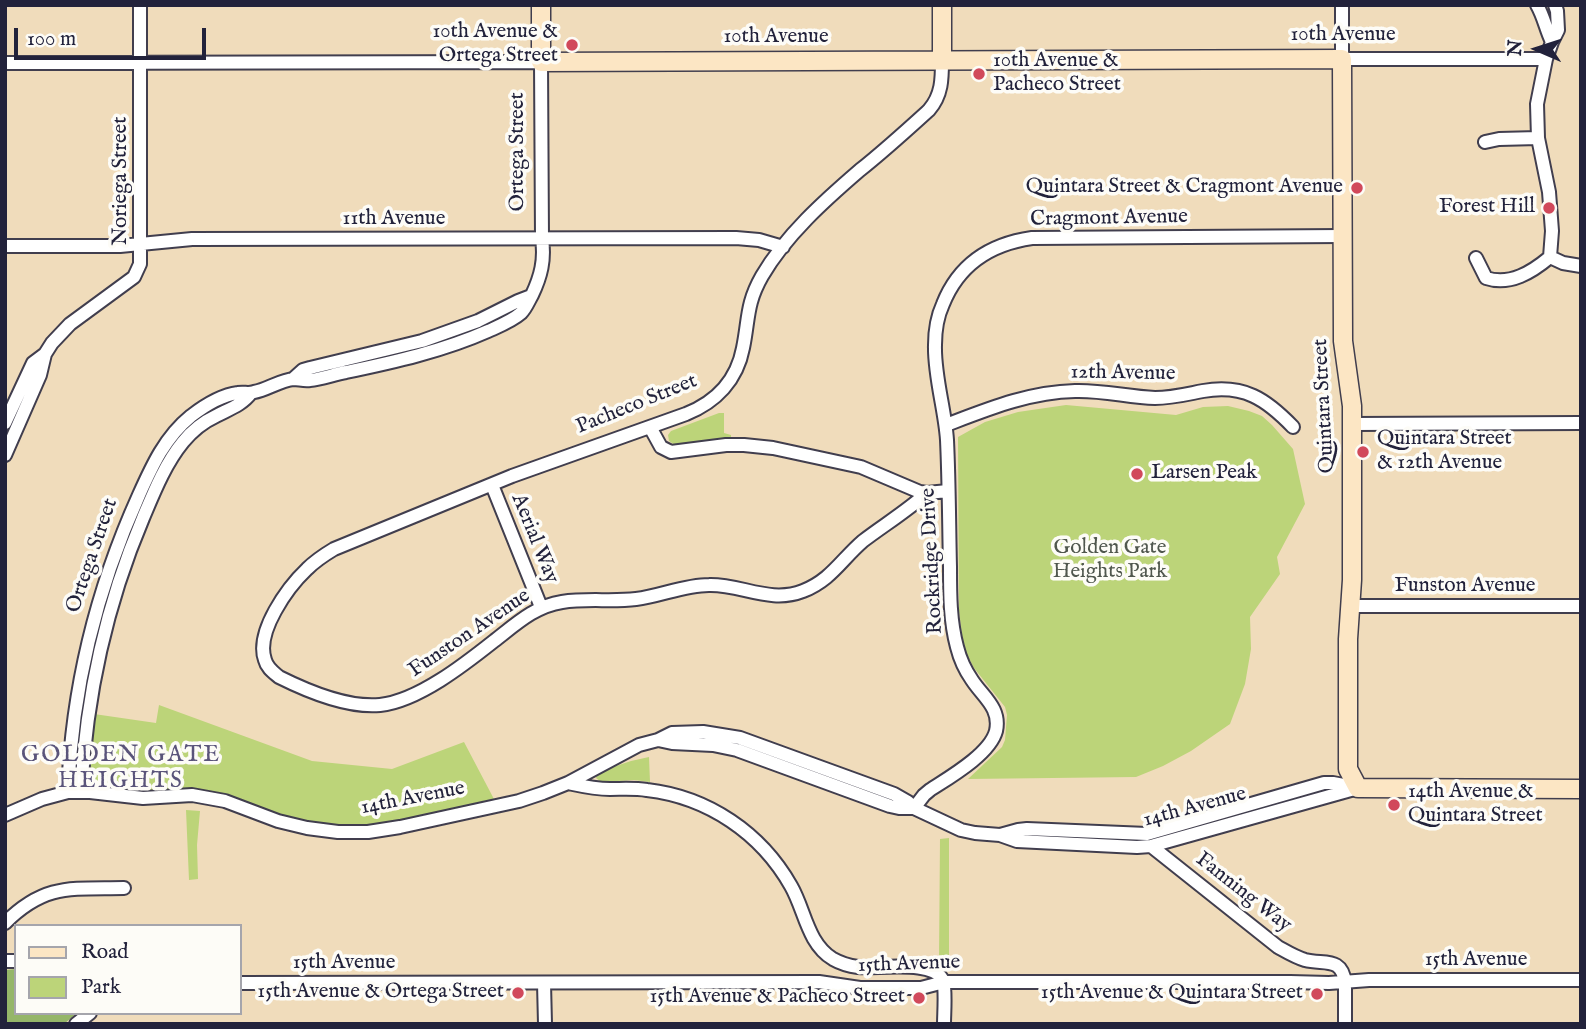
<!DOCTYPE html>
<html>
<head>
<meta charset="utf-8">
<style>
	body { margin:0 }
	#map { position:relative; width:1586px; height:1029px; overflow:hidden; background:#f0dcbb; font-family:"IM FELL English",serif }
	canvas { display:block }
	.frame { position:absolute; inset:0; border:7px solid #22223b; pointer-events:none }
	.legend { position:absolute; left:14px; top:924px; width:228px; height:91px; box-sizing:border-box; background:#fdfcf7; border:2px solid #a5a5ac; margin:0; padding:9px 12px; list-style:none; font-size:21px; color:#22223b }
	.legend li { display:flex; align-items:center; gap:14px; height:35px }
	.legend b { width:35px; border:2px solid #a5a5ac }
	.north { position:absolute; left:1502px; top:14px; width:70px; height:70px; -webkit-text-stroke:5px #fdfcf7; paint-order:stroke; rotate:273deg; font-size:19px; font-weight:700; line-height:28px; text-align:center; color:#22223b }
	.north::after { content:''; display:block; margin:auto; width:24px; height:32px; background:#22223b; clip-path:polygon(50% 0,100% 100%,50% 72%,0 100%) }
	.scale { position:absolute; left:14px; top:28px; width:192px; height:32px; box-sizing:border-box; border:4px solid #22223b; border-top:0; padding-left:9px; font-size:21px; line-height:24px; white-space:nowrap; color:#22223b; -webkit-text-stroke:5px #fdfcf7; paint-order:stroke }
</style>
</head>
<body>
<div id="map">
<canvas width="1586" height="1029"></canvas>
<div class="frame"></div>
<ul class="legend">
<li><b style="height:9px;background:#fce6c4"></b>Road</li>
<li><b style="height:19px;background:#bcd479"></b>Park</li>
</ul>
<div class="north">N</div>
<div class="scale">100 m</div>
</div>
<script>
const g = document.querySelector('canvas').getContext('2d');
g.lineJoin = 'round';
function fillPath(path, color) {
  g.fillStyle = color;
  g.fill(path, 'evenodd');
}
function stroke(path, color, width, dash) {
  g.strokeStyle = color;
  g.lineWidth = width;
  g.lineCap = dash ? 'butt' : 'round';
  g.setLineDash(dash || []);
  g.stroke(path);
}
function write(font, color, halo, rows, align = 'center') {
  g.font = font + ' "IM FELL English",serif';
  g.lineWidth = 7;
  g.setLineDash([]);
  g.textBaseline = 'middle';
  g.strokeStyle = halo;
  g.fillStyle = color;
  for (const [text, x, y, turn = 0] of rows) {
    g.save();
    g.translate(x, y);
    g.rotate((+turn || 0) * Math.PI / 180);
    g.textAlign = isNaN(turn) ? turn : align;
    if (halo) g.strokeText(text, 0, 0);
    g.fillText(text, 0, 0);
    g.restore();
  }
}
fillPath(new Path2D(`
	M1066 405 1176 415 1203 407 1228 406 1249 411 1262 416 1272 425 1293 449 1305 504 1277 557 1280 574 1250 617 1251 649 1245 684 1230 724 1191 751 1163 766 1136 777 968 779 1002 747 1005 740 1007 715 1005 707 974 668 965 651 962 636 959 610 958 437 985 422 1018 412Z
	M719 413H724V433L731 435V438L702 441 675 445 669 441 668 435 671 431Z
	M159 705 312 761 392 769 464 742 495 801C450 811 400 827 353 827 325 827 298 819 269 814 211 804 154 794 96 787 80 774 91 733 94 714L156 723Z
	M649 757 650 782 634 780 601 782 596 778 597 774 601 771 631 761Z
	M186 810 200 811 197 845 198 879 189 880Z
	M949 838V963L939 961 940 839Z`), '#bcd479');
fillPath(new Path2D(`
	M16 969V1013H77L64 1024H5V970Z`), '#95b669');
const street = new Path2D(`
	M1342 5V59H1546
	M1537 5C1544 17 1546 30 1552 42
	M5 63 541 62 542 239C545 260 541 276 532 295 528 302 526 308 521 313 512 321 499 326 488 331 443 351 394 362 346 372 334 374 322 379 310 380 304 381 299 379 294 379 280 380 267 390 254 392 249 394 244 392 238 393 222 395 204 406 191 416 165 437 152 466 139 495 97 588 72 690 68 792
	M1485 142 1499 139 1538 138
	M5 246H120L192 239 736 238 759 240 783 247
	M1550 257 1563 263 1581 266
	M1476 258 1486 278C1510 286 1532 272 1550 257L1552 231 1549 192 1538 138 1537 104 1546 59 1552 42 1558 30 1557 11 1555 5
	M293 379 303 370 310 368 422 341 478 321 518 301 531 296
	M5 423 33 363 45 354 52 343 70 324 134 277 140 264V5
	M1352 424 1581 423
	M946 425C988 409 1029 392 1075 391 1102 390 1128 397 1155 398 1172 398 1187 394 1203 391 1244 384 1266 399 1293 427
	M650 427 661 447 671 452 726 445H744L773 448 861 467 920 492 927 493 948 491
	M5 455 40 375 45 354
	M492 485 541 607
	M927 493C907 511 884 525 863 541 841 560 831 580 803 591 770 604 741 584 709 585 684 585 661 596 636 599 612 602 587 598 562 602 535 606 516 624 494 641 465 664 418 701 380 705 348 708 307 691 279 677 273 672 267 668 265 660 255 632 288 587 307 569 315 561 324 555 334 549L512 476 686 414C716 402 737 380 743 348 749 319 746 304 762 276 786 235 824 201 860 170 884 151 907 130 929 110 942 95 942 79 942 60
	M1350 606H1581
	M658 740 672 743 713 745 737 750 890 806 899 808H914
	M568 783C582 786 595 789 610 789 622 789 634 788 647 790 708 797 761 833 791 886 805 910 807 943 833 959 840 963 850 966 858 967 878 969 935 959 943 981 946 989 944 1014 944 1024
	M81 792C86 697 106 605 143 518 154 492 165 464 183 442 192 431 203 422 216 416 229 409 242 405 251 393
	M914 808 924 795 930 790C950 777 990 754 996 731 1001 708 983 697 972 680 965 670 960 659 957 647 950 621 950 594 950 567 949 525 949 482 947 440 945 409 934 376 935 345 935 331 937 317 943 304 959 264 990 244 1032 238L1343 236
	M5 815 42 799 68 792H90L143 798 192 795 225 801 278 821 307 828 338 832H368L400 827 519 801 543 793 568 783 639 745 658 740 672 733 703 732 740 738 894 794 908 802 914 808 961 830 975 833 1000 835 1017 841 1137 847 1151 846 1358 788
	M1000 835 1018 830 1027 829 1147 834 1324 783H1333L1354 787
	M1151 846 1278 947C1287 952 1295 957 1305 960 1324 965 1342 956 1345 983V1024
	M5 923C45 883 72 889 124 888
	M5 961H16
	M240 983 819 982 860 988H921L944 982H1290L1329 983 1369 980H1581
	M544 983 545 1024
	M76 1024 90 1013`);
const secondary = new Path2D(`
	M541 5V62L1342 59 1343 341 1352 406V580L1348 639V769L1358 788 1581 789
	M942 5V60`);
stroke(street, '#413e4e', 16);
stroke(secondary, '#413e4e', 21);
stroke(street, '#fff', 12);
stroke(secondary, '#fce6c4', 18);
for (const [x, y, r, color] of [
	[572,45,7,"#d1495b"],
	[979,74,7,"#d1495b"],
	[1357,188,7,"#d1495b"],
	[1549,208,7,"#d1495b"],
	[1363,452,7,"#d1495b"],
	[1137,474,7,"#d1495b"],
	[1394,805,7,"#d1495b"],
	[518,993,7,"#d1495b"],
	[1317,994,7,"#d1495b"],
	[919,998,7,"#d1495b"]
]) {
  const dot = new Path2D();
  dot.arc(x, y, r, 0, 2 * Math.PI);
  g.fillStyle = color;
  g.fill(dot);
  stroke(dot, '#fdfcf7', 2.5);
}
write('21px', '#22223b', '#fdfcf7', [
	["10th Avenue &",558,33],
	["Ortega Street",558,57],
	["10th Avenue &",993,62,"left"],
	["Pacheco Street",993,86,"left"],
	["Quintara Street & Cragmont Avenue",1343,188],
	["Forest Hill",1535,208],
	["Quintara Street",1377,440,"left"],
	["& 12th Avenue",1377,464,"left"],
	["Larsen Peak",1151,474,"left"],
	["14th Avenue &",1408,793,"left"],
	["Quintara Street",1408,817,"left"],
	["15th Avenue & Ortega Street",504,993],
	["15th Avenue & Quintara Street",1303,994],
	["15th Avenue & Pacheco Street",905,998]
], 'right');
write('21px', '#22223b', '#fdfcf7', [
	["10th Avenue",1343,36],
	["10th Avenue",776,38],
	["Ortega Street",519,152,-90],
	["Noriega Street",122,181,-90],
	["Cragmont Avenue",1109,219,-1],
	["11th Avenue",394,220],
	["12th Avenue",1123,374,1],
	["Pacheco Street",637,405,-22],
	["Quintara Street",1325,406,-93],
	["Aerial Way",534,539,68],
	["Ortega Street",93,556,-71],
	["Rockridge Drive",933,561,-93],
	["Funston Avenue",1465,587],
	["Funston Avenue",470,634,-34],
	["14th Avenue",413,799,-11],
	["14th Avenue",1195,808,-15],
	["Fanning Way",1243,893,38],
	["15th Avenue",1476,961],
	["15th Avenue",344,964],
	["15th Avenue",909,965,-2]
]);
write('21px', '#50574e', '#fdfcf7', [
	["Golden Gate",1110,549],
	["Heights Park",1110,573]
]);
g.letterSpacing = '2px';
write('23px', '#5a547a', '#fdfcf7', [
	["GOLDEN GATE",121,756],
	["HEIGHTS",121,782]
]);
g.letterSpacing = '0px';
</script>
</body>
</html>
